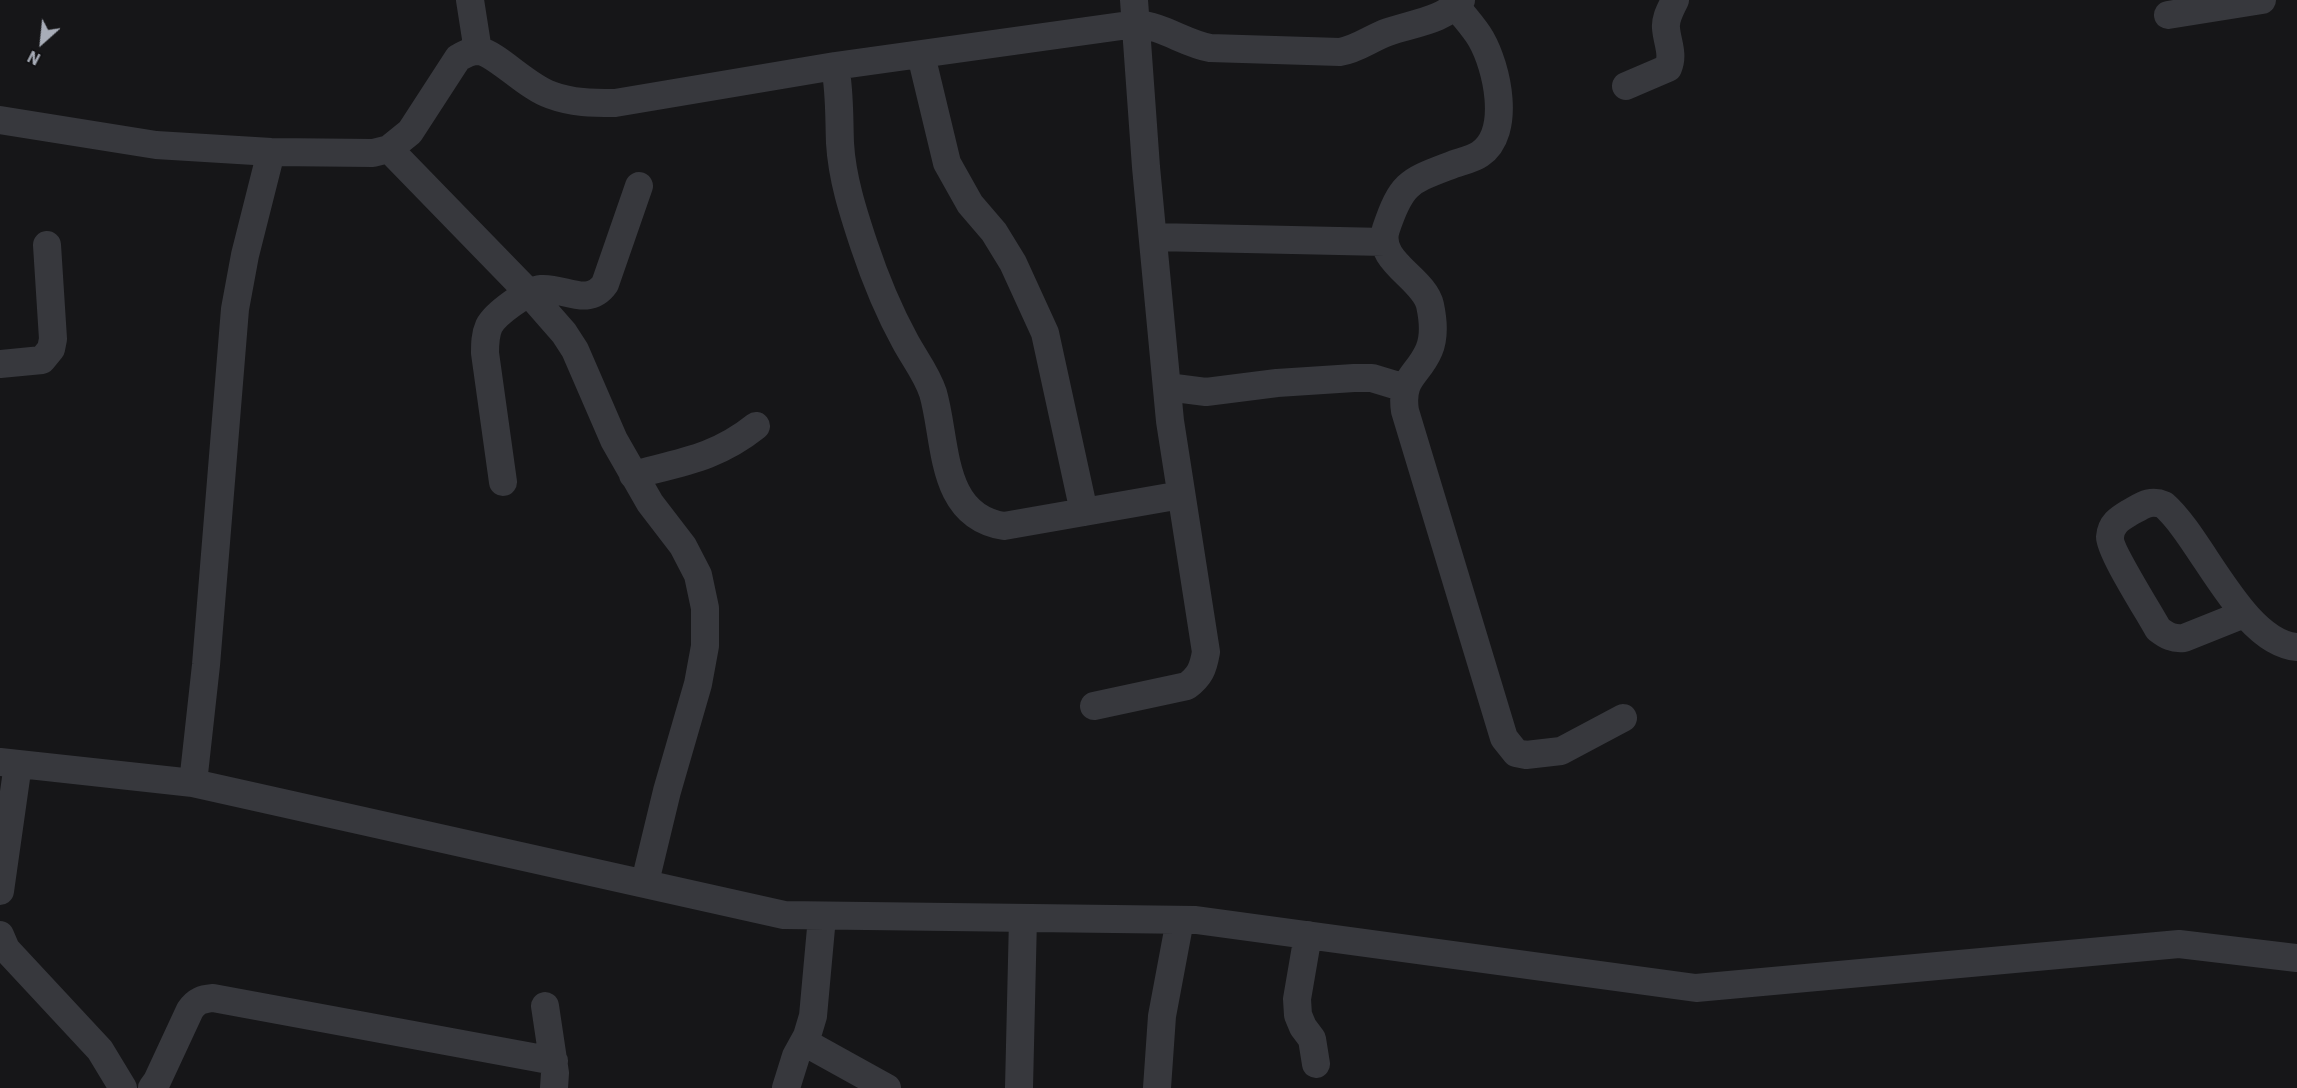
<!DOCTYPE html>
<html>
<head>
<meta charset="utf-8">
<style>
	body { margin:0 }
	#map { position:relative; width:2297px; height:1088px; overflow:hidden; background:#161618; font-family:"IBM Plex Sans",sans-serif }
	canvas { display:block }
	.north { position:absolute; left:12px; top:12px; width:60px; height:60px; -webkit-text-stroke:4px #111113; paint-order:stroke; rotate:207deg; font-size:16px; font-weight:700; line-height:24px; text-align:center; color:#a8adb8 }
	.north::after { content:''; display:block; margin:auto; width:21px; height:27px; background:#a8adb8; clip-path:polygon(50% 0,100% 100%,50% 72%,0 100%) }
</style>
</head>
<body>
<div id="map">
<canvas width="2297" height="1088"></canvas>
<div class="north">N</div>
</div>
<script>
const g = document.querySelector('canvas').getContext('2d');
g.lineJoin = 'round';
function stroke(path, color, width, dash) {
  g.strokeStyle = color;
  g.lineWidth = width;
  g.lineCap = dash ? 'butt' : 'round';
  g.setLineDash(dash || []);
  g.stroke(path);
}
stroke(new Path2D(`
	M470 0 478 51
	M1456 6C1464 17 1474 27 1481 39 1497 67 1512 132 1480 154 1473 159 1463 161 1454 164 1410 181 1402 181 1386 229 1375 261 1424 278 1430 305 1433 319 1435 336 1429 350 1418 376 1400 377 1405 411L1504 738 1516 753 1526 755 1561 751 1623 718
	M2168 15 2262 0
	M921 55 947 163 970 204 994 232 1013 263 1045 333 1084 512
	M835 66C840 92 839 117 840 143 842 178 853 212 864 245 875 278 888 310 905 341 914 358 927 374 933 393 947 441 939 516 1004 526L1181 495
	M1626 86 1668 68C1674 54 1667 42 1666 28 1665 18 1671 9 1675 0
	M0 120 156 145 271 152 373 153 389 149 410 132 458 58C465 54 471 50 480 51 498 55 527 87 551 95 572 103 593 103 615 103L835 66 1136 24C1163 26 1184 43 1210 48L1340 52C1358 49 1371 38 1388 32 1413 23 1443 21 1461 0
	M389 149 529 293 564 333 575 350 614 440 650 503 683 546 698 575 705 608V646L698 684 667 791 645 882
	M1153 237 1385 242
	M0 364 42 360 51 349 53 339 47 245
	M1167 387 1206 392 1277 383 1354 378H1372L1405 388
	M633 475C682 462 716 458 756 426
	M503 482 485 353C485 344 485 335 489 326 495 314 528 290 541 289 564 287 588 308 605 284L639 186
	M2244 614 2184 638C2173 639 2167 636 2158 629 2150 614 2109 550 2110 537 2111 524 2119 519 2129 513 2142 506 2150 499 2164 505 2202 538 2242 643 2297 647
	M1094 706 1187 686C1200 676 1203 669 1206 652L1170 421 1146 167 1134 0
	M0 762 193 783 784 915 1196 920 1696 988 2179 944 2297 958
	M193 783 206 665 235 309 245 255 271 152
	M0 891 18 764
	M0 935 6 949 100 1050 123 1088
	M1308 935 1297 999 1298 1015 1303 1027 1312 1039 1316 1064
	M545 1006 555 1073 554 1088
	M804 1042 887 1088
	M152 1088 157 1081 190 1010C196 1001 202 999 213 998L554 1061
	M786 1088 796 1056 807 1036 813 1016 822 917
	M1019 1088 1023 918
	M1157 1088 1162 1016 1180 920`), '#37383d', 28);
</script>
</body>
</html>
